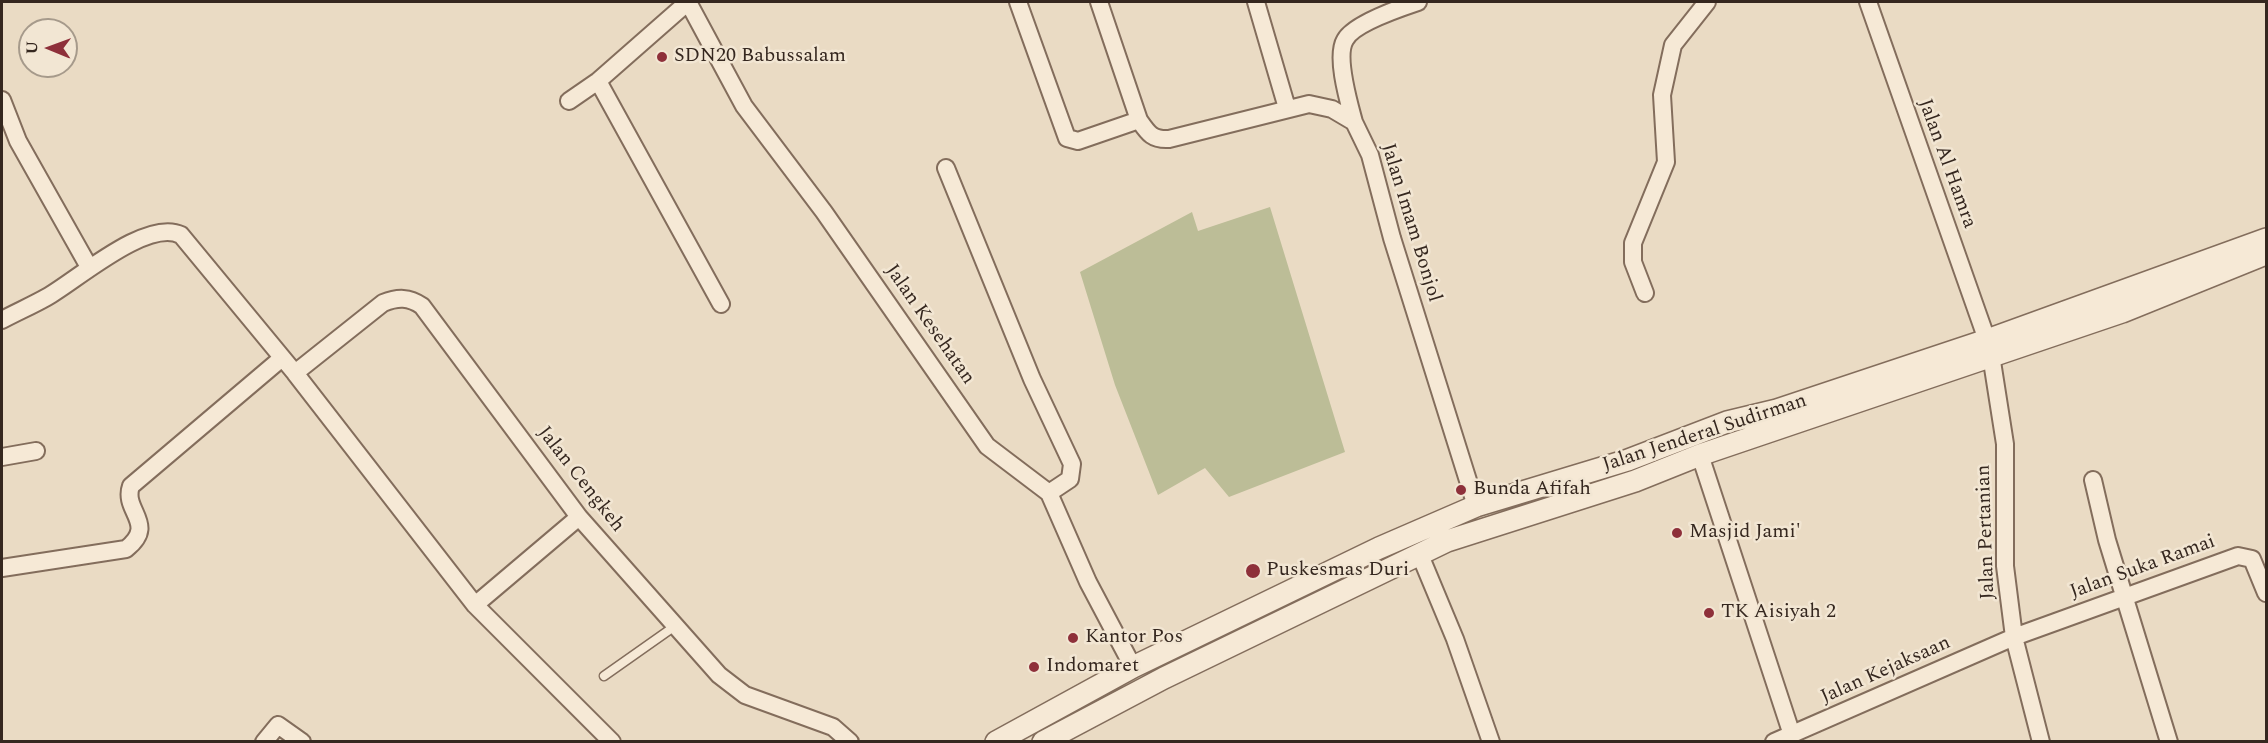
<!DOCTYPE html>
<html>
<head>
<meta charset="utf-8">
<style>
	body { margin:0 }
	#map { position:relative; width:2268px; height:743px; overflow:hidden; background:#eadbc4; font-family:Spectral,serif }
	canvas { display:block }
	.frame { position:absolute; inset:0; border:3px solid #35271f; pointer-events:none }
	.north { position:absolute; left:18px; top:18px; width:60px; height:60px; box-sizing:border-box; background:#f2e6d3; border:2px solid #a69a8b; border-radius:50%; rotate:271deg; font-size:16px; font-weight:700; line-height:24px; text-align:center; color:#35271f }
	.north::after { content:''; display:block; margin:auto; width:21px; height:27px; background:#8e303a; clip-path:polygon(50% 0,100% 100%,50% 72%,0 100%) }
</style>
</head>
<body>
<div id="map">
<canvas width="2268" height="743"></canvas>
<div class="frame"></div>
<div class="north">U</div>
</div>
<script>
const g = document.querySelector('canvas').getContext('2d');
g.lineJoin = 'round';
function fillPath(path, color) {
  g.fillStyle = color;
  g.fill(path, 'evenodd');
}
function stroke(path, color, width, dash) {
  g.strokeStyle = color;
  g.lineWidth = width;
  g.lineCap = dash ? 'butt' : 'round';
  g.setLineDash(dash || []);
  g.stroke(path);
}
function write(font, color, halo, rows, align = 'center') {
  g.font = font + ' Spectral,serif';
  g.lineWidth = 5;
  g.setLineDash([]);
  g.textBaseline = 'middle';
  g.strokeStyle = halo;
  g.fillStyle = color;
  for (const [text, x, y, turn = 0] of rows) {
    g.save();
    g.translate(x, y);
    g.rotate((+turn || 0) * Math.PI / 180);
    g.textAlign = isNaN(turn) ? turn : align;
    if (halo) g.strokeText(text, 0, 0);
    g.fillText(text, 0, 0);
    g.restore();
  }
}
fillPath(new Path2D(`
	M1270 207 1345 452 1229 497 1205 468 1158 495 1115 385 1080 272 1192 212 1198 231Z`), '#bcbd97');
const service = new Path2D(`
	M604 676 675 626`);
const minor = new Path2D(`
	M688 2 744 106 824 212 987 446 1049 493 1088 582 1133 667
	M1018 2 1067 138 1078 141 1139 120
	M1099 2 1139 120C1148 133 1152 140 1169 139L1309 104 1332 109 1354 122 1370 155 1392 238 1476 506
	M1256 2 1287 108
	M1868 2 1987 340
	M598 81 721 304
	M2 100 18 141 89 267
	M569 101 598 81 688 2
	M1354 122C1349 103 1335 57 1345 40 1353 24 1400 8 1418 2
	M946 168 1032 379 1072 464 1070 479 1049 493
	M1645 293 1633 262V243L1666 162 1662 95 1673 45 1707 2
	M2 320C17 312 33 305 47 297 77 280 147 218 181 235L295 373 475 605 612 742
	M1991 355 2005 444V566L2014 637 2041 742
	M295 373 383 303C398 297 409 297 422 306L579 517 719 675 745 695 833 727 850 742
	M1700 455 1792 735
	M2 457 36 451
	M2093 480 2107 540 2169 742
	M1420 555 1455 639 1491 742
	M2 568 126 549C158 524 122 511 131 486L282 358
	M475 605 579 517
	M264 742 278 725 302 742
	M1774 742 2014 637 2238 556 2252 559 2266 593`);
const tertiary = new Path2D(`
	M996 742 1133 667 1379 548 1476 506 1628 460 1727 422 1777 410 1987 340 2266 239
	M1043 742 1164 678 1447 541 1635 481 1700 455 2122 312 2263 255`);
stroke(service, '#836d5c', 11);
stroke(minor, '#836d5c', 20);
stroke(tertiary, '#836d5c', 24);
stroke(service, '#f6e9d6', 8);
stroke(minor, '#f6e9d6', 16);
stroke(tertiary, '#f6e9d6', 21);
for (const [x, y, r, color] of [
	[662,57,6,"#8e303a"],
	[1461,490,6,"#8e303a"],
	[1677,533,6,"#8e303a"],
	[1253,571,8,"#8e303a"],
	[1709,613,6,"#8e303a"],
	[1073,638,6,"#8e303a"],
	[1034,667,6,"#8e303a"]
]) {
  const dot = new Path2D();
  dot.arc(x, y, r, 0, 2 * Math.PI);
  g.fillStyle = color;
  g.fill(dot);
  stroke(dot, '#f2e6d3', 2);
}
write('20px', '#35271f', '#f2e6d3', [
	["SDN20 Babussalam",674,57],
	["Bunda Afifah",1473,490],
	["Masjid Jami'",1689,533],
	["Puskesmas Duri",1266,571],
	["TK Aisiyah 2",1721,613],
	["Kantor Pos",1085,638],
	["Indomaret",1046,667]
], 'left');
write('20px', '#35271f', '#f2e6d3', [
	["Jalan Al Hamra",1946,164,70],
	["Jalan Imam Bonjol",1410,223,73],
	["Jalan Kesehatan",929,325,55],
	["Jalan Jenderal Sudirman",1705,434,-18],
	["Jalan Cengkeh",580,480,52],
	["Jalan Pertanian",1987,532,-92],
	["Jalan Suka Ramai",2143,568,-20],
	["Jalan Kejaksaan",1886,671,-24]
]);
</script>
</body>
</html>
